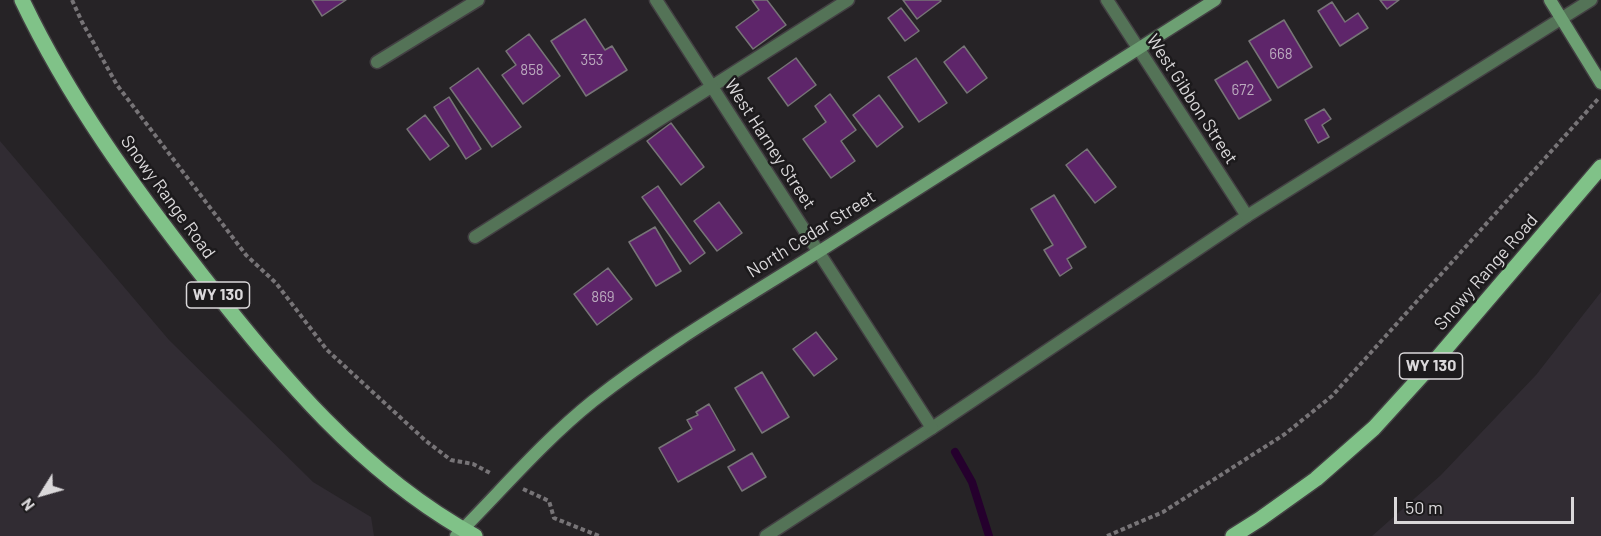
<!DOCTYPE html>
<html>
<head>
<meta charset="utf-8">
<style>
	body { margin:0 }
	#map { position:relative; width:1601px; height:536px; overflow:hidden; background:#262326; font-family:Barlow,sans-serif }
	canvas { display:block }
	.north { position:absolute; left:12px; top:464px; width:60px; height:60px; -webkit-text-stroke:4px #1c1a1c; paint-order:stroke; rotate:233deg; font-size:16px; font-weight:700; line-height:24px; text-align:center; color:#dad8da }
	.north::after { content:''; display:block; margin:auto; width:21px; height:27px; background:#dad8da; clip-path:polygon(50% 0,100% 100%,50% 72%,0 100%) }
	.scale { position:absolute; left:1394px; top:497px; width:180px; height:27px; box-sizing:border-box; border:3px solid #dad8da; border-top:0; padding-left:8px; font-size:18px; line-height:21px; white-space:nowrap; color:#dad8da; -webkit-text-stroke:4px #1c1a1c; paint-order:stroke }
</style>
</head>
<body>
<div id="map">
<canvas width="1601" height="536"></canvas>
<div class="north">N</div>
<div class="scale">50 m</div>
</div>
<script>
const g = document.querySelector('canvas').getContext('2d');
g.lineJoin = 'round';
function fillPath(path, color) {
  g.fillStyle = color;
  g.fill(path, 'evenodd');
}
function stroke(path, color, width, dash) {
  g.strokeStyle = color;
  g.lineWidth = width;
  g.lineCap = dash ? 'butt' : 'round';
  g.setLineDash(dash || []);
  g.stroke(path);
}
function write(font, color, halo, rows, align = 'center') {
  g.font = font + ' Barlow,sans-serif';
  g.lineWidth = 5;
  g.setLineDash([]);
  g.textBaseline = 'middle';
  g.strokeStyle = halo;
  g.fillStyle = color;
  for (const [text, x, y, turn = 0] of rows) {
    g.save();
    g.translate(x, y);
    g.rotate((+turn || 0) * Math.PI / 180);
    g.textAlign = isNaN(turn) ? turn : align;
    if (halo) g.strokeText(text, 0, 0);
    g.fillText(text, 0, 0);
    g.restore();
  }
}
fillPath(new Path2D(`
	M0 141 169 340 313 482 371 517 374 536H0Z
	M1601 292V536H1372L1441 475 1536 375Z`), '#312c33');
stroke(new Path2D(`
	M955 452 972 482 989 536`), '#25002d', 8);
const building = new Path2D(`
	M312 0H346L322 16Z
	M752 0H767L786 25 753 49 736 27 759 10Z
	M903 0H940L941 1 917 19Z
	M1380 0H1399L1387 9Z
	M1332 2 1345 22 1358 13 1368 28 1340 46 1318 11Z
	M901 8 919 31 905 41 888 18Z
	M585 19 605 50 612 46 627 70 586 96 551 41Z
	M1284 20 1312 67 1278 88 1249 41Z
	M529 34 560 76 523 104 502 75 516 65 506 51Z
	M964 46 987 78 967 93 944 62Z
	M796 58 816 85 788 106 768 78Z
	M916 58 947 103 919 122 888 77Z
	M1247 61 1271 100 1239 119 1215 80Z
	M478 68 521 127 492 147 450 88Z
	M830 94 856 130 841 141 855 161 831 178 803 139 826 122 815 106Z
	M879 95 903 127 877 147 853 115Z
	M449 97 481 149 466 159 434 107Z
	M1324 109 1331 119 1322 125 1329 137 1318 143 1305 120Z
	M425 115 449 146 430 160 407 129Z
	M671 123 704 167 681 185 647 141Z
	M1087 149 1116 187 1095 203 1066 165Z
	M658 186 705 253 690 264 642 197Z
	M1054 195 1086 247 1067 259 1072 268 1060 276 1044 250 1053 245 1031 209Z
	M719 202 742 233 717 251 694 221Z
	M655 227 681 271 656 286 629 242Z
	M608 268 632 299 597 325 574 294Z
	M816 332 837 359 814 376 793 349Z
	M762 372 789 417 762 433 735 388Z
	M709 404 735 450 678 482 659 448 692 429 687 420 698 415 696 412Z
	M752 453 766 477 742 491 728 467Z`);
fillPath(building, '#5e256a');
stroke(building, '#777477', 1.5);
const lane = new Path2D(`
	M475 237 848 0
	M766 536 932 428 1247 216 1591 0`);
const street = new Path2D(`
	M656 0 932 428
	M1107 0 1247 216
	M377 62 478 0`);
const secondary = new Path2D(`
	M1550 0 1601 83
	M456 536C502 490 542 442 593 401 668 342 751 295 831 244 959 162 1087 81 1215 0`);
const primary = new Path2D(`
	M22 0C69 99 133 187 201 274 279 374 362 474 475 536
	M1233 536 1260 519 1316 479 1374 428 1435 361 1601 167`);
stroke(lane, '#434043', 15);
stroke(street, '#434043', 15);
stroke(secondary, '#434043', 15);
stroke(primary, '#434043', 18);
stroke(new Path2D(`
	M72 0 82 22 117 85 246 255 276 283 327 350 426 441 451 460 473 464 492 474
	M523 489 549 501 554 518 599 536
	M1107 536 1163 512 1285 434 1332 396 1598 99`), '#777477', 4, [4.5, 3]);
stroke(lane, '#547357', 12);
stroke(street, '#547357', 12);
stroke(secondary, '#6da073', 12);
stroke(primary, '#80c288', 15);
write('15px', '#bbabbe', null, [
	["668",1281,54],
	["353",592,60],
	["858",532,70],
	["672",1243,90],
	["869",603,297]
]);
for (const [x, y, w] of [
	[218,295,63],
	[1431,366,63]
]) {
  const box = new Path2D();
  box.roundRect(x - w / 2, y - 13, w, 26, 4.5);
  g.fillStyle = '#1c1a1c';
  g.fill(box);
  stroke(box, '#dad8da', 1.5);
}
write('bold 16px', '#dad8da', null, [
	["WY 130",218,295],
	["WY 130",1431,366]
]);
write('18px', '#dad8da', '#1c1a1c', [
	["West Gibbon Street",1192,99,57],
	["West Harney Street",770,144,57],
	["Snowy Range Road",168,197,54],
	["North Cedar Street",811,234,-32],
	["Snowy Range Road",1486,272,-49]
]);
</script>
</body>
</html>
